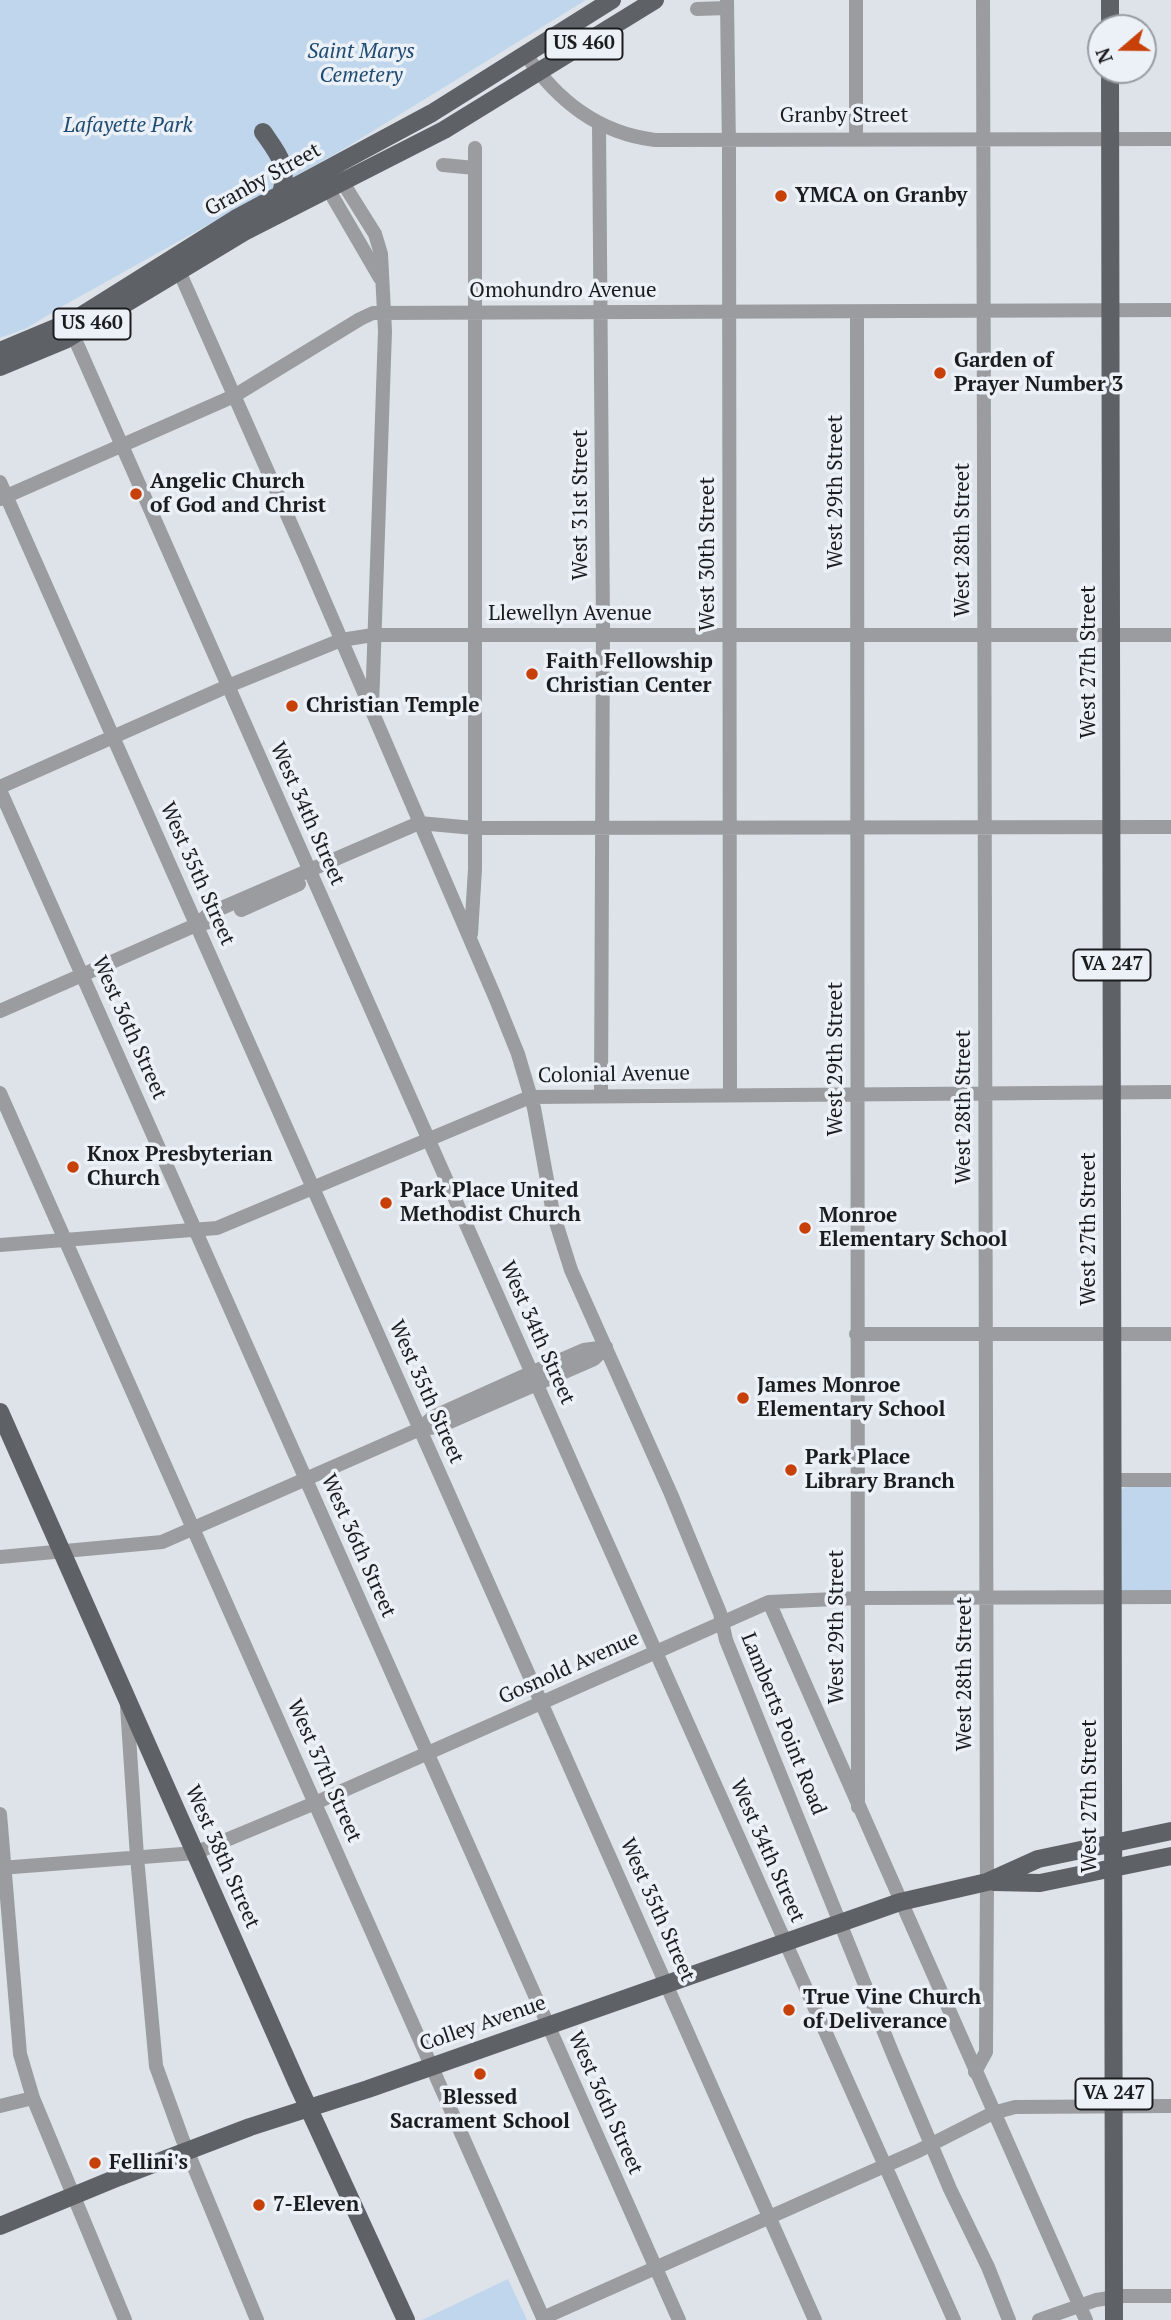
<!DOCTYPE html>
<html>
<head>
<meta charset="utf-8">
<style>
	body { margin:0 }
	#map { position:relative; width:1171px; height:2320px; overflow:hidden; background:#dde3e9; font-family:"PT Serif",serif }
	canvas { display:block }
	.north { position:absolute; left:1087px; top:14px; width:70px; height:70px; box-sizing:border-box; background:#ebf1f7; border:2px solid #979ca0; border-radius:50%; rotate:250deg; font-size:19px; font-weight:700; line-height:28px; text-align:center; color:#1a1c1e }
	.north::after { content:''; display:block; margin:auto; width:24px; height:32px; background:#c74007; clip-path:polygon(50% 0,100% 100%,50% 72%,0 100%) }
</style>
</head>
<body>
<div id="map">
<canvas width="1171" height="2320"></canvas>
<div class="north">N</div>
</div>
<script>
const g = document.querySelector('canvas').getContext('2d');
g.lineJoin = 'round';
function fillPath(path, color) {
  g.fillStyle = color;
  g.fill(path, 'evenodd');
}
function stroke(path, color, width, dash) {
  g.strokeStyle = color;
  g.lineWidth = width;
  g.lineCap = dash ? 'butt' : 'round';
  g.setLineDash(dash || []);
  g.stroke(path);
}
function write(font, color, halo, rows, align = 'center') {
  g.font = font + ' "PT Serif",serif';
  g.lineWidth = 7;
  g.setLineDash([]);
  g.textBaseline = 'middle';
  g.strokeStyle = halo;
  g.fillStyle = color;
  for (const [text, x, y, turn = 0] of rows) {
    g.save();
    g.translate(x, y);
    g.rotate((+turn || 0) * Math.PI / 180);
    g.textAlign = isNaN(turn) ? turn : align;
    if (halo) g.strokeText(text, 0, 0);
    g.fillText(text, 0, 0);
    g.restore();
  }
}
fillPath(new Path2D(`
	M0 0H586L342 150 61 307 27 328 0 338Z
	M1126 1486H1171V1593H1121V1490Z
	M508 2279 527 2320H422Z`), '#c0d6ec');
stroke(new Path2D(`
	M727 0 729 150 730 1095
	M697 9 727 8
	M526 55C558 101 598 133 655 140L1171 139
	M599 124 603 626 601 1095
	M856 139V0
	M443 165 475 168
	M333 167 375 234 381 254 385 331 372 707
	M323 180 380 278
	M175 262 307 560 495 997 518 1054 534 1108 553 1213 571 1270 671 1494 720 1613 726 1640 892 2052 950 2189 988 2267 1009 2320
	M857 312 858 1807
	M70 328 576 1473 954 2320
	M0 482 815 2320
	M0 499 234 396 360 319 373 313 1171 310
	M0 787 228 686 341 640 373 635H1171
	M0 790 679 2320
	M241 910 299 884
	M196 925 210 913 419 823 474 828 1171 827
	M471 934 475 869V148
	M0 1011 196 925 206 923
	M0 1093 544 2320
	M0 1245 217 1228 530 1097 1171 1092
	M856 1334H1171
	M420 1429 433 1417 524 1376 584 1350 606 1347
	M1113 1480H1171
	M0 1557 162 1542 420 1429 438 1427 594 1359 606 1347
	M769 1602 1086 2320
	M127 1706 137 1857 156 2066 182 2138 257 2320
	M0 1814 20 2054 33 2098 125 2320
	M0 1868 195 1853 315 1803 769 1602 858 1598 1171 1597
	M975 2072 986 2052 987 1882 983 0
	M0 2106 33 2098
	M543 2318 918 2151 993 2113 1015 2107 1171 2106
	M1039 2320 1096 2300 1123 2296H1171`), '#9a9c9f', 14);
stroke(new Path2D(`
	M1110 0V28
	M1110 70 1114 2320
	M263 132C279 155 289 165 281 194
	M0 351 74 320 235 219 432 113 612 0
	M0 367 65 340 244 232 444 130 655 0
	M0 1412 297 2083 406 2320
	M994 1882 1040 1883 1171 1856
	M0 2226 119 2177 250 2127 368 2089 900 1902 987 1882 1038 1859 1171 1831`), '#5e6267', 18);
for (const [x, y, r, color] of [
	[781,196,7,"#c74007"],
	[940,373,7,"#c74007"],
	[136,494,7,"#c74007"],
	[532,674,7,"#c74007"],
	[292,706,7,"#c74007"],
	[73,1167,7,"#c74007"],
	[386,1203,7,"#c74007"],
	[805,1228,7,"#c74007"],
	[743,1398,7,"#c74007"],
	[791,1470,7,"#c74007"],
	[789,2010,7,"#c74007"],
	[480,2074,7,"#c74007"],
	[95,2163,7,"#c74007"],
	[259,2205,7,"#c74007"]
]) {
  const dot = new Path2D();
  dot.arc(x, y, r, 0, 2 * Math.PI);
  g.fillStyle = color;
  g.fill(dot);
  stroke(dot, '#ebf1f7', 2.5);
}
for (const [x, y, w] of [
	[584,44,77],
	[92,324,77],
	[1112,965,77],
	[1114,2094,77]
]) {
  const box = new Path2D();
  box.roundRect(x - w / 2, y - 15.5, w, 31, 5);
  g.fillStyle = '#ebf1f7';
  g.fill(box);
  stroke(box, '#1a1c1e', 2);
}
write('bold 19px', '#1a1c1e', null, [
	["US 460",584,44],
	["US 460",92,324],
	["VA 247",1112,965],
	["VA 247",1114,2094]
]);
write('italic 21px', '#1f4b72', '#ebf1f7', [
	["Saint Marys",361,52],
	["Cemetery",361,76],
	["Lafayette Park",128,126]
]);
write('21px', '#1a1c1e', '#ebf1f7', [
	["Granby Street",844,116],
	["Granby Street",263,180,-29],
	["Omohundro Avenue",563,291],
	["West 29th Street",836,492,-90],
	["West 31st Street",581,505,-90],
	["West 28th Street",963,540,-90],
	["West 30th Street",708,554,-90],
	["Llewellyn Avenue",570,614],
	["West 27th Street",1089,662,-90],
	["West 34th Street",307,814,66],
	["West 35th Street",197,874,66],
	["West 36th Street",129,1028,66],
	["West 29th Street",836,1059,-90],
	["Colonial Avenue",614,1075,-1],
	["West 28th Street",964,1107,-90],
	["West 27th Street",1089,1229,-90],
	["West 34th Street",537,1333,66],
	["West 35th Street",426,1392,66],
	["West 36th Street",358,1546,66],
	["West 29th Street",837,1627,-90],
	["Gosnold Avenue",569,1668,-24],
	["West 28th Street",965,1674,-90],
	["Lamberts Point Road",783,1724,68],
	["West 37th Street",324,1771,66],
	["West 27th Street",1090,1796,-90],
	["West 34th Street",767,1851,66],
	["West 38th Street",222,1857,66],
	["West 35th Street",657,1910,66],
	["Colley Avenue",483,2024,-19],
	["West 36th Street",605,2103,66]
]);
write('bold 21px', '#1a1c1e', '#ebf1f7', [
	["YMCA on Granby",795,196],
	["Garden of",954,361],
	["Prayer Number 3",954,385],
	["Angelic Church",150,482],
	["of God and Christ",150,506],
	["Faith Fellowship",546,662],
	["Christian Center",546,686],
	["Christian Temple",306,706],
	["Knox Presbyterian",87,1155],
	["Church",87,1179],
	["Park Place United",400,1191],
	["Methodist Church",400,1215],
	["Monroe",819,1216],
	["Elementary School",819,1240],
	["James Monroe",757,1386],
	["Elementary School",757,1410],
	["Park Place",805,1458],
	["Library Branch",805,1482],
	["True Vine Church",803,1998],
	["of Deliverance",803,2022],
	["Blessed",480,2098,"center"],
	["Sacrament School",480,2122,"center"],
	["Fellini's",109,2163],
	["7-Eleven",273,2205]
], 'left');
</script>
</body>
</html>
